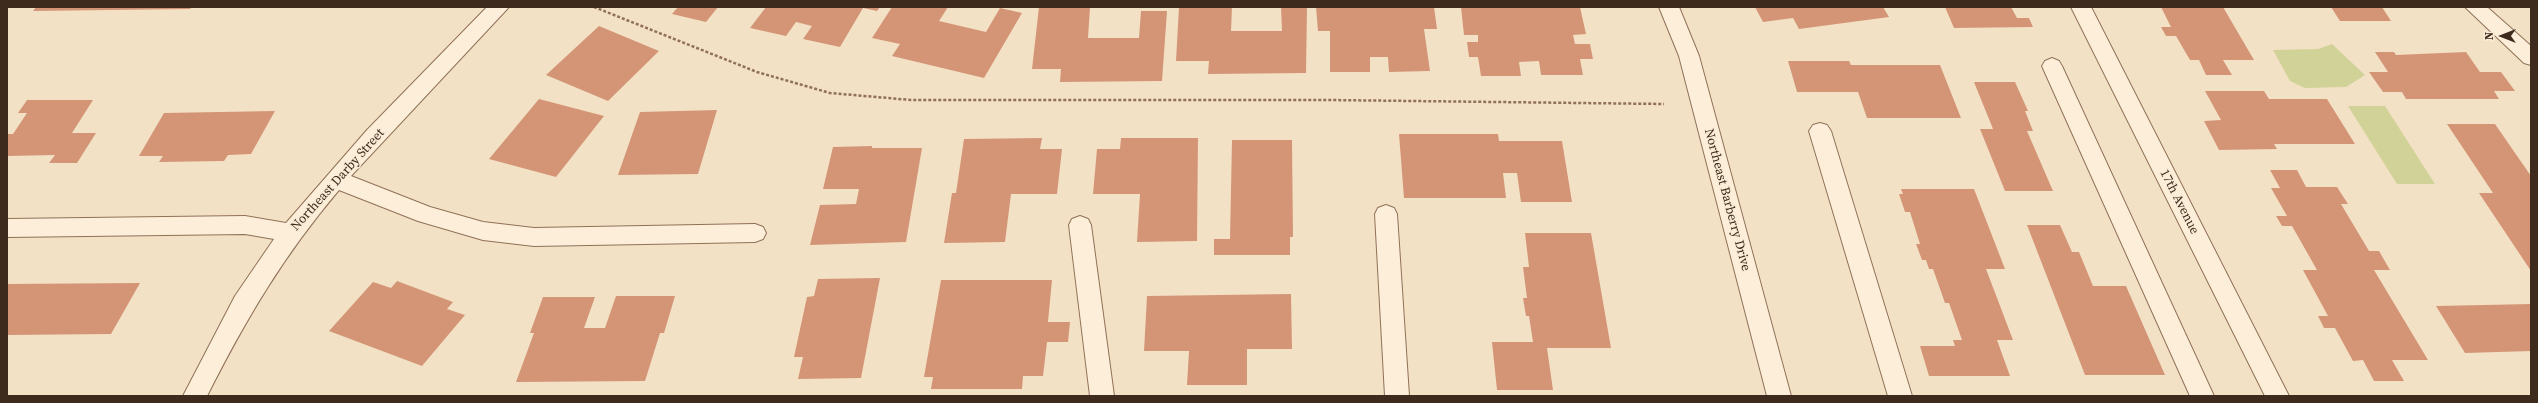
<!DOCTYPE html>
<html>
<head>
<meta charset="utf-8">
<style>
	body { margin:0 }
	#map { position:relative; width:2538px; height:403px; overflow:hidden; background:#f3e1c5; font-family:"Source Serif 4",serif }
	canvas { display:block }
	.frame { position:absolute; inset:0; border:8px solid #3e2b1e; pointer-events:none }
	.north { position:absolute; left:2482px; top:16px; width:40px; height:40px; -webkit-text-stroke:3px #f9ebd5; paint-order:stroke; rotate:270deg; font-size:11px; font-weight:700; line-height:16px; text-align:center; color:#3e2b1e }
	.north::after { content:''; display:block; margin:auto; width:14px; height:18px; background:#3e2b1e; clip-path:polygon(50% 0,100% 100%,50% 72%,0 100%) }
</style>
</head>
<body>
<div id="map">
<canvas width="2538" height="403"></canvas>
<div class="frame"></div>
<div class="north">N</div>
</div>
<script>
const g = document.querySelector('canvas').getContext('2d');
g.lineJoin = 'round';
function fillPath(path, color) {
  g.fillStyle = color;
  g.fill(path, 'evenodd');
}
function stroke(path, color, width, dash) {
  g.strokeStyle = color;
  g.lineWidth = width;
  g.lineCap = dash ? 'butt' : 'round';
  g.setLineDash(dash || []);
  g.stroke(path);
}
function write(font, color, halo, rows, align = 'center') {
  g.font = font + ' "Source Serif 4",serif';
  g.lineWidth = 3;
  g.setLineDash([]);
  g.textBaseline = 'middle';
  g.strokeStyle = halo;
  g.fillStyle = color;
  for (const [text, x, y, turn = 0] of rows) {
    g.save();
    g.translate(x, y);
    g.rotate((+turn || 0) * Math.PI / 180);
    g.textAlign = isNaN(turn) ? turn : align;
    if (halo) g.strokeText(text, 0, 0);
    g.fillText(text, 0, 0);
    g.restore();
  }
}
fillPath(new Path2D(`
	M2332 44 2365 75 2346 87 2305 88 2290 81 2273 50 2318 49Z
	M2348 106H2385L2435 184H2397Z`), '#d1d297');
fillPath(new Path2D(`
	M36 7H192L190 9 33 11Z
	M678 7H718L706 22 672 14Z
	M766 7H880L877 11 863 8 840 47 803 39 812 26 796 22 786 36 750 28Z
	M892 7H948L939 21 986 32 1000 8 1022 13 984 78 892 56 900 44 872 38Z
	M1039 7H1090L1088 38H1139L1141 11H1167L1162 81 1060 82 1061 69H1032Z
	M1179 7H1232L1231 31H1282L1281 7H1307L1306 73 1208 74 1209 61H1176Z
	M1316 7H1434L1437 29H1424L1430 71 1389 72 1388 57H1370V72H1330V31H1318Z
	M1461 7H1580L1586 34 1573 35 1575 44H1590L1593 59H1580L1583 75H1541L1539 61 1519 62 1521 76H1481L1478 57H1469L1467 42H1478V35H1464Z
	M1755 7H1883L1889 17 1799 29 1793 18 1763 22Z
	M1945 7H2011L2017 18H2029L2033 27 1954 28Z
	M2161 7H2223L2254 60H2223L2232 75H2206L2199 60H2190L2176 36H2166L2161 27H2171Z
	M2331 7H2382L2391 21H2340Z
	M599 26 659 51 608 101 546 75Z
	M2375 52H2394L2396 55 2466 52 2480 72H2501L2515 91H2494L2499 99H2406L2402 92H2383L2369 72H2388Z
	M1788 61H1849L1851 65H1940L1961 118H1867L1858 92H1797Z
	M1974 82H2015L2028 111H2025L2033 131H2027L2053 191H2005L1980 129H1993Z
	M2205 91H2264L2269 99H2327L2355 144H2274L2277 149 2219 150 2204 121 2221 120Z
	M539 99 604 116 556 177 489 159Z
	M27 100H93L72 133H96L77 163H49L55 155 7 156V134H13L27 113H18Z
	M717 110 698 174 618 175 640 112Z
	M275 111 251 154 228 155 224 161 159 162 163 156H139L164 113Z
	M2447 124H2495L2531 176V271L2479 193H2493Z
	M1399 134H1498L1499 141H1562L1572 202H1521L1517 173H1503L1506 198H1404Z
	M1042 138 1040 149H1062L1057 194H1011L1005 242 944 243 952 193H956L964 139Z
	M1121 138H1198L1197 241 1137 242 1140 194H1093L1097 149H1120Z
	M1232 140H1292L1293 237H1290V255H1214V239H1230Z
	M872 146V148H922L906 242 810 245 820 205 856 204 859 189H823L833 147Z
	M2270 170H2297L2306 187H2337L2348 204H2341L2369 251H2379L2390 270H2374L2428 360H2392L2404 381H2374L2363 360 2353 361 2335 328H2324L2318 316H2328L2303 270H2317L2292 226H2282L2276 216H2287L2271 188H2280Z
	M1901 189H1974L2005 269H1986L2013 340H1997L2010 376H1929L1920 346H1955L1953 340H1962L1949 303H1945L1933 269H1929L1926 260H1922L1916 244H1920L1910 212H1905L1899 194H1903Z
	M2027 225H2060L2072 252H2079L2093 286H2126L2165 375H2085Z
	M1525 233H1591L1611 348H1547L1553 390H1497L1492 342H1533L1529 316H1526L1523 298H1527L1523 267H1529Z
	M880 278 861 378 798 379 803 357H794L807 297 814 296 818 279Z
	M941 280H1052L1048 322H1070L1068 342H1047L1043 376H1023L1022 389H931L933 377H924Z
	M397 281 453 302 447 309 465 315 422 366 329 331 373 282 391 288Z
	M140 283 111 334 7 335V284Z
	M1291 294 1292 349H1247V385H1187L1189 351H1144L1147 296Z
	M616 296H675L664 333H660L645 381 516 382 534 333H530L543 297H595L584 328H605Z
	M2531 304V351L2465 353 2436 306Z`), '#d49577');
const minor = new Path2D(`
	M487 7H509L351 176 430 207 483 222 534 228 755 224 763 227 766 233 763 239 755 242 534 246 483 240 418 221 339 190C283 256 246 319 207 396H183L235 296 274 239 245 234 7 237V219L245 216 286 223 367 130Z
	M1659 7H1679L1699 56 1791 396H1767L1679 56Z
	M2071 7H2091L2289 396H2265Z
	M2465 7H2487L2531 46V65L2524 63Z
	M2052 58 2059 61 2062 66 2214 396H2190L2042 66 2045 61Z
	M1820 123 1827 125 1831 131 1912 396H1888L1809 131 1813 125Z
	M1386 205 1394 208 1397 214 1409 396H1385L1375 214 1378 208Z
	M1080 216 1088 219 1091 225 1114 396H1090L1069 225 1072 219Z`);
stroke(minor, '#907158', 2);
stroke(new Path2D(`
	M594 7 757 72 830 93 911 100H1329L1664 104`), '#907158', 2.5, [3, 2]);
fillPath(minor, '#fceed9');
write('13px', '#3e2b1e', '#f9ebd5', [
	["Northeast Darby Street",338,180,-48],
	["Northeast Barberry Drive",1727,200,75],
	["17th Avenue",2179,202,63]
]);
</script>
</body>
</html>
